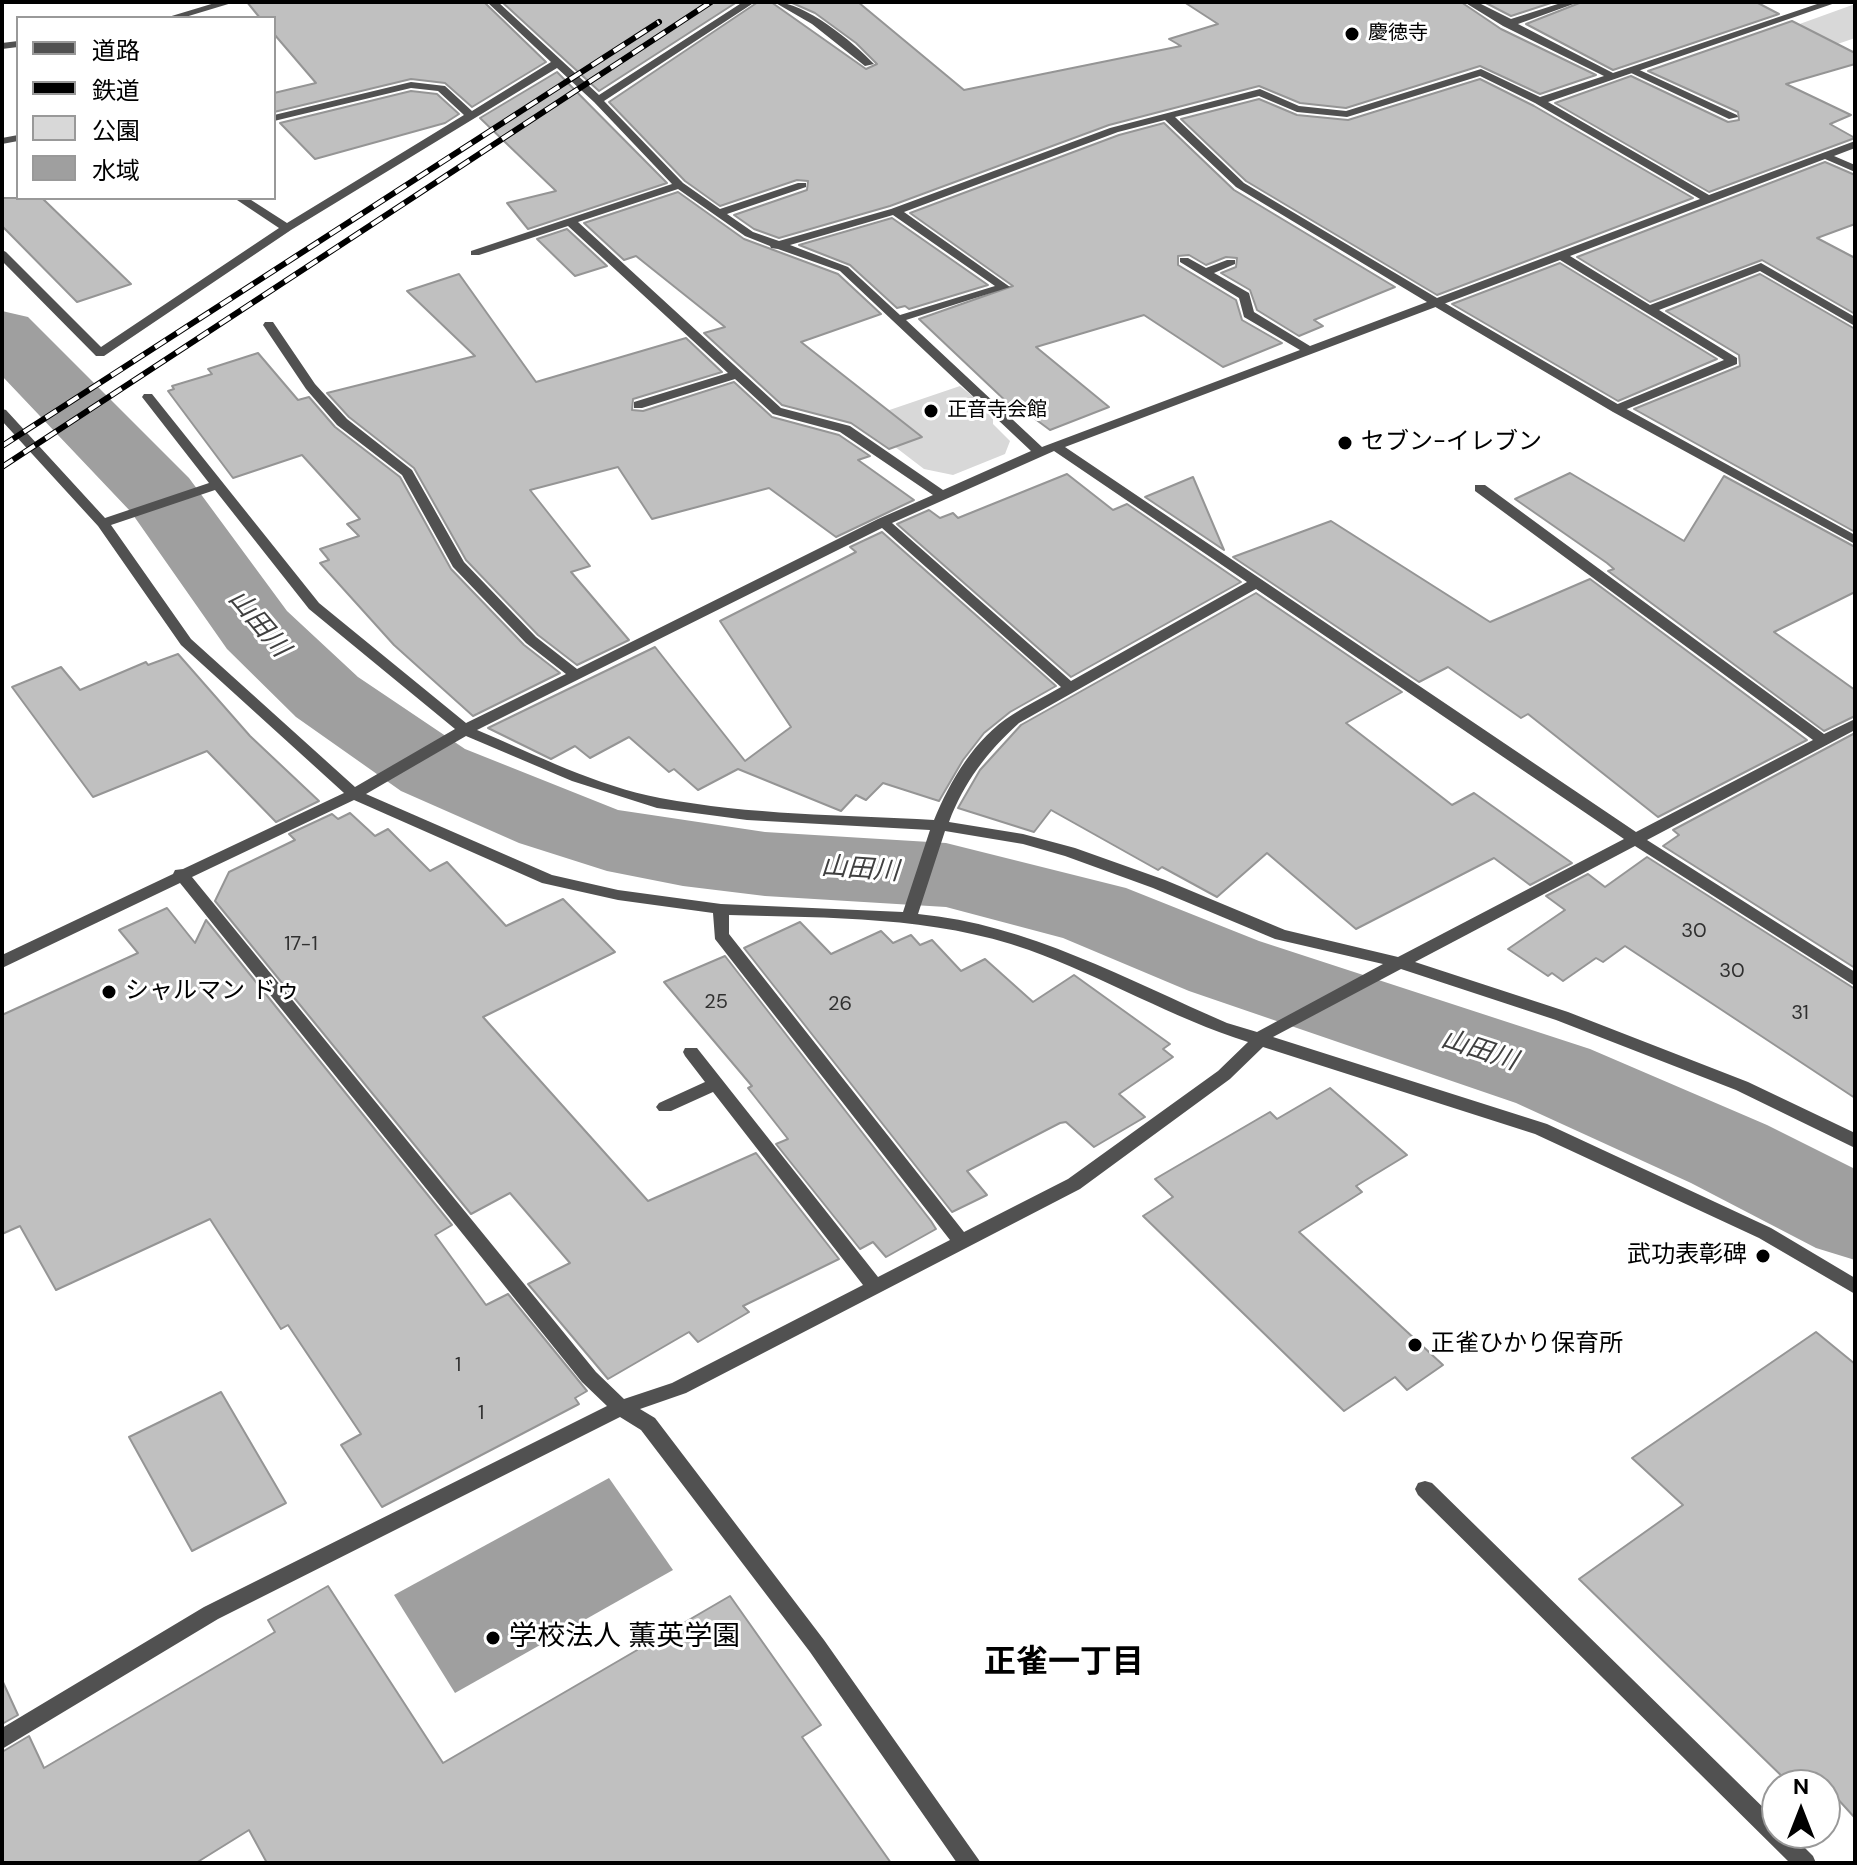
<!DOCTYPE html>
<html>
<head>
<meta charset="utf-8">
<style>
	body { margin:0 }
	#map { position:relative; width:1857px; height:1865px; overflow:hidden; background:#fff; font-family:"DM Sans","Noto Sans JP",sans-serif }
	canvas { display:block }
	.frame { position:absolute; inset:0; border:4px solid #000; pointer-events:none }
	.legend { position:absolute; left:16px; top:16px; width:260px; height:184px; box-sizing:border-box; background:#fff; border:2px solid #999; margin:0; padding:10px 14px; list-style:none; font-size:24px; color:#000 }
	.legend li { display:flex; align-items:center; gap:16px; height:40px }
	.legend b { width:40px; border:2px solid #999 }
	.north { position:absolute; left:1761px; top:1769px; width:80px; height:80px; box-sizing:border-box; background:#fff; border:2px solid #999; border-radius:50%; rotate:0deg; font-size:22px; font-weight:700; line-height:32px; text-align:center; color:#000 }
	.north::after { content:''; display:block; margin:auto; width:28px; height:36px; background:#000; clip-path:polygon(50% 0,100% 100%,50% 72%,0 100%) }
</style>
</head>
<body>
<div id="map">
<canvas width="1857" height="1865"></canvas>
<div class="frame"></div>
<ul class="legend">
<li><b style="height:10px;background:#515151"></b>道路</li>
<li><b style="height:10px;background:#000"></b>鉄道</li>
<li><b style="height:22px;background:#d8d8d8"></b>公園</li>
<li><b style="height:22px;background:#9f9f9f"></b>水域</li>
</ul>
<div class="north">N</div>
</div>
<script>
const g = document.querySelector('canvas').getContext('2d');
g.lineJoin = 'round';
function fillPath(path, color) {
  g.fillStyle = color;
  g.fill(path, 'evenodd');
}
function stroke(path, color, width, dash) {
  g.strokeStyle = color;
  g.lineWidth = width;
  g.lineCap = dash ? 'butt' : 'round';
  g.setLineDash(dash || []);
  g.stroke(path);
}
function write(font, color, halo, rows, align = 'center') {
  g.font = font + ' "DM Sans","Noto Sans JP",sans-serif';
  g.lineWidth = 6;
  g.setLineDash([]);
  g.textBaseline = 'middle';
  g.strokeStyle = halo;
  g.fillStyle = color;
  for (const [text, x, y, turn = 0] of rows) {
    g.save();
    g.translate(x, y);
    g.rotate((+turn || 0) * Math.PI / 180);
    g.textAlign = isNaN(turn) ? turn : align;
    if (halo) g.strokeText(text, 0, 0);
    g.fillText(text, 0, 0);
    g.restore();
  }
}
fillPath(new Path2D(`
	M1855 4V38L1823 49 1783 30Z
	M960 386 993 413V424L1010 441 1005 454 953 475 924 469 860 420Z`), '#d8d8d8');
fillPath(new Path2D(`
	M609 1478 673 1570 455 1693 394 1595Z`), '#9f9f9f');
fillPath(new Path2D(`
	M2 311 28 317 189 478 287 611 358 677 465 749 618 810 765 832 946 843 1126 888 1259 941 1590 1049 1767 1125 1855 1169V1260L1816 1248 1691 1183 1516 1103 1189 991 1063 938 946 907 765 896 683 886 607 871 519 843 401 791 296 717 227 649 131 512 2 376Z`), '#9f9f9f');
const building = new Path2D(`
	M247 2H484L546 62 472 107 445 83 411 79 274 112V93L316 83 274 34V18H260Z
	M502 2H737L599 91Z
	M758 2H771L866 69 877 64 856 43 815 13 790 2H858L964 90 1181 46 1169 39 1218 24 1184 2H1461L1501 29 1596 75 1540 94 1480 66 1346 108 1300 103 1259 86 1109 125 890 206 779 238 754 229 734 215 807 190 808 181 797 180 720 206 685 181 609 102Z
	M1484 2H1554L1511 16Z
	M1582 2H1756L1779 14 1613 70 1526 24Z
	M1792 21 1855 53V64L1786 84 1851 115 1830 124 1855 138 1709 192 1555 103 1631 76 1728 122 1739 120 1738 112 1648 71Z
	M557 72 667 183 528 229 507 203 556 191 480 118Z
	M1480 79 1534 106 1693 198 1437 295 1246 181 1181 119 1259 99 1297 115 1348 120Z
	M411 91 437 94 459 114 445 123 315 159 280 123Z
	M1164 123 1234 190 1395 287 1314 320 1323 326 1299 336 1257 310 1250 290 1221 273 1236 267 1237 258 1226 257 1206 265 1189 255 1178 256V265L1236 300 1242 320 1282 343 1223 367 1144 315 1036 347 1109 407 1050 430 1015 404 1011 406 919 319 1013 286 910 213 1119 135Z
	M1825 162 1855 175V224L1817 238 1855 258V314L1762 260 1650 302 1577 257Z
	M678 192 744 239 838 274 881 314 801 342 922 437 889 449 851 423 782 405 704 333 725 327 636 256 624 260 584 223Z
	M2 198H42L131 284 77 302 2 226Z
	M892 218 988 285 909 309 905 306 897 308 850 265 799 245Z
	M567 229 607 266 575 276 537 239Z
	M1560 263 1717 359 1618 401 1452 304Z
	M459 274 536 382 686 338 722 372 633 399 632 410 643 411 734 382 772 417 839 435 870 456 858 460 914 500 836 537 769 488 652 519 618 467 530 490 590 566 571 572 629 640 577 665 538 635 466 560 414 468 349 417 327 393 475 356 407 291Z
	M1760 274 1855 329V532L1634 409 1740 366 1739 355 1666 311Z
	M258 353 298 400 309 397 335 427 400 477 451 569 524 645 560 673 473 716 394 645 320 563 329 560 320 549 359 536 347 524 360 519 302 455 233 478 168 391 174 389 172 386 212 374 208 369Z
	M1570 473 1684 541 1724 476 1855 547V592L1774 632 1855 690V716L1824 731 1608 571 1614 569 1607 563 1515 499Z
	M1067 474 1113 510 1127 504 1241 582 1071 677 897 524 929 510 940 518 953 513 958 518Z
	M1193 477 1224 550 1145 497Z
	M1331 521 1490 622 1590 579 1807 740 1658 817 1528 714 1521 718 1448 667 1419 682 1233 557Z
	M882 532 1056 686 1010 712 984 733 963 760 939 801 883 783 866 800 856 795 841 811 738 769 698 790 674 769 669 772 629 737 590 758 575 746 551 759 488 728 655 647 745 761 791 727 720 621 856 552 850 547Z
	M1256 593 1402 692 1346 723 1452 805 1474 793 1572 863 1530 885 1494 858 1356 929 1267 853 1217 897 1162 867 1158 870 1051 810 1034 832 958 808 980 770 1021 725Z
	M178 654 250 736 319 801 276 822 207 751 93 797 12 687 61 667 80 690 146 662 148 665Z
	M1855 733V968L1663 846 1679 835 1673 830Z
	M350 813 375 836 388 829 430 871 447 862 506 926 563 899 615 952 483 1017 648 1201 756 1153 839 1259 743 1306 749 1312 698 1342 689 1332 608 1379 528 1284 570 1263 510 1193 471 1214 215 901 229 872 295 840 289 834 332 814 338 819Z
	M1647 857 1855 989V1098L1625 946 1603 962 1596 958 1563 981 1552 973 1548 976 1508 949 1565 910 1546 896 1588 874 1605 887Z
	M167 908 195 943 206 920 452 1225 435 1235 486 1305 508 1294 587 1391 575 1398 579 1404 382 1507 341 1445 361 1434 288 1325 281 1329 210 1219 56 1290 20 1226 2 1234V1015L138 953 119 930Z
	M800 922 831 954 881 931 893 943 911 935 920 945 932 940 961 971 985 959 1033 1002 1074 975 1170 1044 1163 1049 1173 1057 1119 1094 1145 1117 1094 1147 1066 1122 1060 1123 967 1171 987 1195 952 1212 744 948Z
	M725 956 931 1221 936 1229 886 1257 873 1242 860 1249 776 1144 788 1139 748 1088 752 1086 664 982Z
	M1330 1088 1407 1155 1356 1186 1362 1192 1299 1232 1443 1365 1407 1390 1395 1377 1344 1411 1143 1216 1173 1197 1155 1179 1270 1112 1277 1119Z
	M1816 1332 1855 1364V1818L1825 1785H1791L1579 1579 1683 1505 1632 1458Z
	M221 1392 286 1503 192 1551 129 1437Z
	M328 1586 443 1763 730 1596 821 1725 802 1737 891 1863H267L249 1830 196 1863H2V1752L29 1736 44 1768 275 1632 268 1620Z
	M2 1680 18 1715 2 1724Z`);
fillPath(building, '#c0c0c0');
stroke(building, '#959595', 2);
fillPath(new Path2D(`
	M1633 67 1737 115 1738 117 1729 119 1629 72 1628 70Z
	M1436 298 1621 406 1855 535V544L1613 412 1432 305V299Z`), '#515151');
fillPath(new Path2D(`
	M218 2H235L182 18H165Z
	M487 2H498L599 95 743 2H755L604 101 683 183 720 209 798 183H806V187L727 214 753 232 779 241 891 209 1110 128 1260 89 1299 106 1346 111 1481 69 1540 97 1604 76 1503 26 1464 2H1477L1511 19 1564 2H1579L1518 24 1613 73 1823 2H1838L1548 102 1709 195 1855 141V148L1834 156 1855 165V172L1825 159 1570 256 1650 305 1761 263 1855 317V326L1760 271 1659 310 1737 358V364L1617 413 1611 409 1613 406 1724 360 1560 260 1065 447 1636 832 1813 740 1475 491V485H1485L1824 734 1855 719V730L1647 840 1855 972V986L1635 846 1415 962 1568 1012 1748 1082 1855 1133V1148L1736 1090 1556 1020 1401 969 1273 1037 1547 1124 1771 1228 1855 1278V1294L1759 1238 1535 1134 1263 1047 1230 1079 1080 1189 686 1393 640 1409 655 1418 824 1640 981 1863H957L810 1652 641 1430 620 1417 218 1619 2 1749V1728L204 1607 607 1406 582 1382 180 883 2 968V955L173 874 175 870 183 869 344 793 181 645 98 526 2 421V409L6 410 105 518 209 483 142 397 144 394H152L319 603 466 723 566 674 526 643 453 567 402 475 337 425 306 389 263 325 265 322H273L315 384 347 419 412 470 464 562 536 637 577 669 878 519 933 495 840 432 773 414 735 379 642 408H634V402L728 373 568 226 479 255H471V251L672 184 594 102 557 68 291 230 104 356H96L2 261V250L6 252 101 347 279 228 234 198H248L287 223 464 115 438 91 411 88 274 121V115L411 82 445 86 472 111 551 62ZM1480 76 1535 103 1700 199 1437 298 1244 183 1175 117 1259 96 1297 112 1347 117ZM1165 120 1236 187 1427 302 1310 346 1254 312 1249 293 1214 273 1235 264V260H1227L1206 268 1188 258H1180V262L1239 298 1244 317 1300 350 1042 447 906 320 1010 287 904 212 1118 132ZM678 189 745 236 770 246 771 248 778 249 840 271 1031 451 943 490 850 426 781 408 578 222ZM893 215 995 286 900 315 848 267 790 245ZM1054 451 1247 582 1071 681 892 523ZM215 490 309 609 455 729 355 787 191 639 111 525ZM882 528 1061 687C1044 697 1027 705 1012 715 975 738 950 781 934 820 843 815 750 815 660 798 597 786 536 755 477 730ZM1256 589 1624 839 1398 957 1285 930 1165 880 1075 848 1023 834 949 822C964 782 987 752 1019 723ZM466 736 572 781 657 808 747 820 930 830 903 912 721 904 618 890 552 875 366 794ZM354 800 542 883 618 900 713 913 715 939 950 1240 878 1277 697 1048H685L683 1052 685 1056 705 1082 659 1103 656 1107 659 1111H671L713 1092 863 1285 672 1383 624 1399 596 1372 192 877ZM945 831 1023 844 1065 856 1153 888 1275 939 1383 964 1257 1032 1227 1023C1128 980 1027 924 918 914ZM729 915C830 918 933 916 1029 950 1104 977 1172 1018 1248 1042L1218 1071 1068 1179 964 1232 729 934Z
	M774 2C805 2 853 42 874 64L865 66 812 24Z
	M18 41V47L2 49V43Z
	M18 135V141L2 144V138Z
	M1425 1481 1432 1483 1777 1821V1833H1790L1813 1856 1816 1863H1790L1418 1495 1415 1489 1418 1483Z`), '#515151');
const rail = new Path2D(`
	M2 446 659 22
	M2 467 711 2`);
stroke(rail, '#000', 6);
stroke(rail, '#fff', 4, [13]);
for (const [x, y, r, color] of [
	[1352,34,8,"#000"],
	[931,411,8,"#000"],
	[1345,443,8,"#000"],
	[109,992,8,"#000"],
	[1763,1256,8,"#000"],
	[1415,1345,8,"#000"],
	[493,1638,8,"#000"]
]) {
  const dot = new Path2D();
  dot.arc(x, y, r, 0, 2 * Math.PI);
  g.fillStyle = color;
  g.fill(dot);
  stroke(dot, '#fff', 3);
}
write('20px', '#000', '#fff', [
	["慶徳寺",1368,34],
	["正音寺会館",947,411]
], 'left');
write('20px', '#303030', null, [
	["30",1694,932],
	["17-1",301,945],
	["30",1732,972],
	["25",716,1003],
	["26",840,1005],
	["31",1800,1014],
	["1",458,1366],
	["1",481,1414]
]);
write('24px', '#000', '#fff', [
	["セブン-イレブン",1361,443],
	["シャルマン ドゥ",125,992],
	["武功表彰碑",1747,1256,"right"],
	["正雀ひかり保育所",1431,1345]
], 'left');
write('italic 26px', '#404040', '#fff', [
	["山田川",258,624,50],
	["山田川",860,870,4],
	["山田川",1479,1051,18]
]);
write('28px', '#000', '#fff', [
	["学校法人 薫英学園",509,1638]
], 'left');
write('bold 32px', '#000', '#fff', [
	["正雀一丁目",1064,1664]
]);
</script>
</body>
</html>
